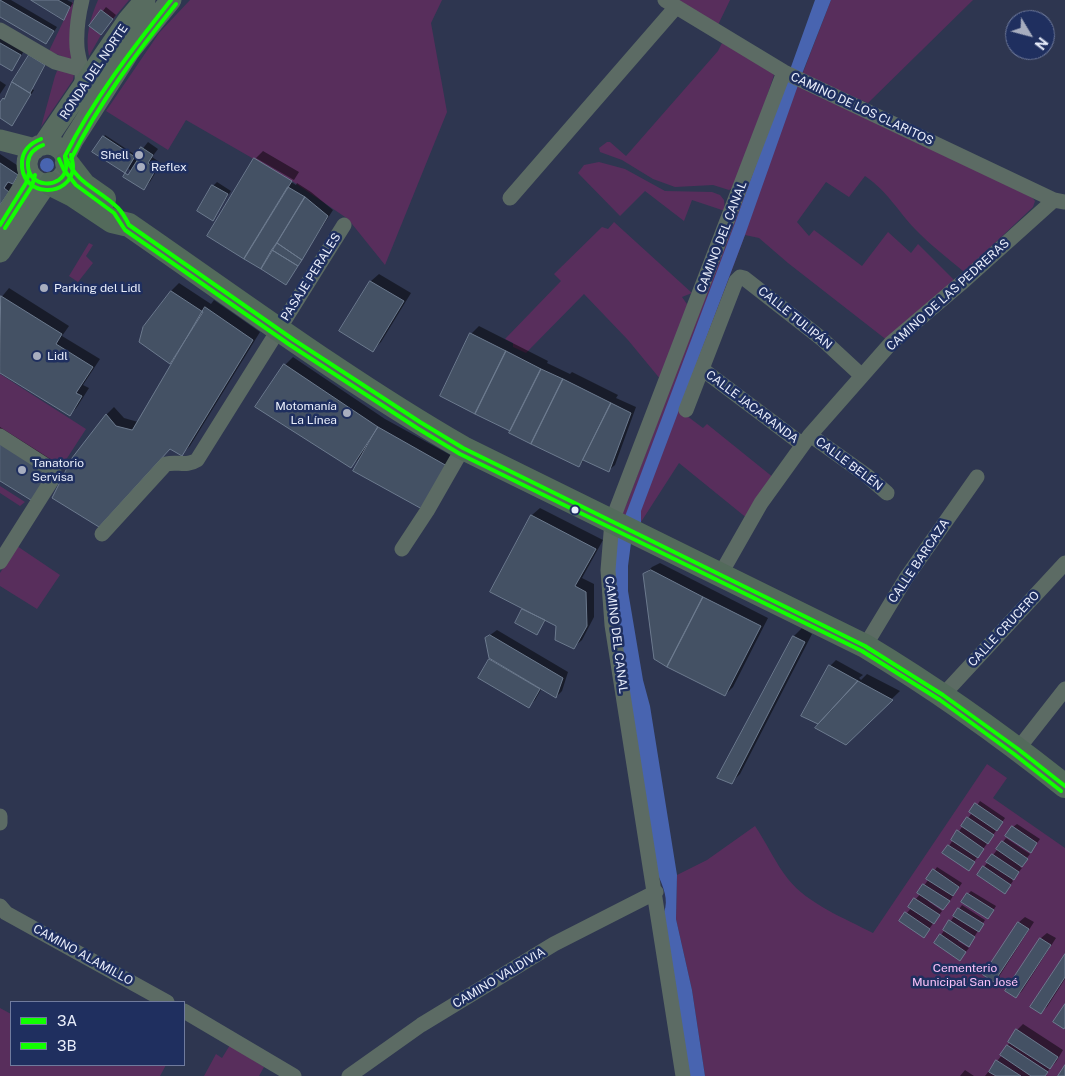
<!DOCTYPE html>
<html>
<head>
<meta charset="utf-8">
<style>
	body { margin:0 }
	#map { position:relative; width:1065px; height:1076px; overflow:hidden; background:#2e3650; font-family:"Public Sans",sans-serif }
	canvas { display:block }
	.legend { position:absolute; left:10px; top:1001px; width:175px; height:65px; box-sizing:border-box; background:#1f2f5f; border:1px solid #707b9d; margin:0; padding:6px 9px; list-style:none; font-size:15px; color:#e9eefb }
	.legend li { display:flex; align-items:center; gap:10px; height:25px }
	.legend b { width:25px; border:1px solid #707b9d }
	.north { position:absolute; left:1005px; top:10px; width:50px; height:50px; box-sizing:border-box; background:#1f2f5f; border:1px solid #707b9d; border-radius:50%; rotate:127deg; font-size:14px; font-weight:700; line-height:20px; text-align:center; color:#e9eefb }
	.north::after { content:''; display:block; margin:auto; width:18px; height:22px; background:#a8aebf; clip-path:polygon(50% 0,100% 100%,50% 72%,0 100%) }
</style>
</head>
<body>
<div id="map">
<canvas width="1065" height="1076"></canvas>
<ul class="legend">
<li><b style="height:6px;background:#1f0"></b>3A</li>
<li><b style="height:6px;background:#1f0"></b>3B</li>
</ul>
<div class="north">N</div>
</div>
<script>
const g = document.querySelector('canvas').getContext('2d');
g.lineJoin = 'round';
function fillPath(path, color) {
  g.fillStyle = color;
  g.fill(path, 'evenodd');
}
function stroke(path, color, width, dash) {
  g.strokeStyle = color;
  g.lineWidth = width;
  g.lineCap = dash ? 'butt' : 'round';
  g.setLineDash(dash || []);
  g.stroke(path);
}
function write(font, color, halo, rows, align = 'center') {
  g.font = font + ' "Public Sans",sans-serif';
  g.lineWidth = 5;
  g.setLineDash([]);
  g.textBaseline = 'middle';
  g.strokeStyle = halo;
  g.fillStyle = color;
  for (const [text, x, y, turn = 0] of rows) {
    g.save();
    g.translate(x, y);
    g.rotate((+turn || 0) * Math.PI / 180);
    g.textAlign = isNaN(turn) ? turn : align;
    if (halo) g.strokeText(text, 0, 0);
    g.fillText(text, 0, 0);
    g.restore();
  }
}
fillPath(new Path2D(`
	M98 0H129L113 19 101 10 89 26 101 35 89 56C85 36 90 19 98 0Z
	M190 0H442L431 23 447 112 385 265 348 219 292 181 186 120 168 150 106 111 159 33Z
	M674 0H730L717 27Z
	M831 0H973L868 103 802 75Z
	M73 1 71 60 49 51Z
	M722 43 770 67 774 75 740 178 735 187 729 190 713 185 675 187 653 179 622 160 600 152 599 148 607 142H610L626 156 718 51Z
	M62 68 74 74 73 80 41 127 55 76 57 71Z
	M786 76 1031 196 1035 201 1033 207 964 272C948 258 930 245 915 229 897 210 888 192 865 176L849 197 826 182 797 222 809 236 814 230 862 266 888 232 911 253 918 244 955 281 888 341 788 263 759 238 745 235 679 410 703 428 707 424 774 478 748 519 679 463 641 522 630 516 621 514 627 503Z
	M599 162 625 169 665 191 712 192 720 195 724 200 725 211 692 200 684 221 645 191 620 216 578 173 584 165Z
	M614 222 692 293 682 297 689 307 661 380 628 340 584 294 526 353 513 347V343L505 339 561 281 554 274 602 227 608 229Z
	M89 243 93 245 86 256 93 263 78 282 69 276Z
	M0 374 86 429 60 469 0 430Z
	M0 486 25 502 20 506 0 493Z
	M17 546 60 575 37 609 0 586V573Z
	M987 764 1007 778 993 798 1065 848V1076H705L692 990 676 919 677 875 707 860 755 826C766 842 776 864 788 879 808 904 844 918 873 933Z
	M0 1008 11 1014V1065H166L160 1076H0Z
	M230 1045 264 1067 259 1076H204L216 1054 222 1058Z`), '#582e5c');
fillPath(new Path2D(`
	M815 0H831L802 74 745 235 641 511V522L631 543 628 566V591L643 680 650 706 677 875 676 919 692 990 705 1076H687L664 912C669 900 663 886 658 875L614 612 615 543 735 223Z
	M40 165a7 7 0 1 1 14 0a7 7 0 1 1-14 0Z`), '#4864b0');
fillPath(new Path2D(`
	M0 0H11L57 27 49 39 0 15Z
	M33 0H67L73 3 64 18Z
	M106 7 116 15 101 34 91 26Z
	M0 37 24 51 12 69 0 62Z
	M30 56 48 61 32 89 34 90 15 120 0 117V104Z
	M0 81 6 85 0 94Z
	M105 135 137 156 148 142 158 149 152 157 161 163 150 182 144 188 104 137Z
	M263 151 299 172 294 180 256 158Z
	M0 154 23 169 11 184 14 185 0 203Z
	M255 158V160L296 185 297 183 311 192 333 210 289 279 208 236Z
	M217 182 231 191 213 219V186Z
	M379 274 411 293 381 342 373 350 341 330 371 281Z
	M179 283 211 304 214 300 260 332 190 446 182 454 170 448 107 518 106 415 114 407 124 418 138 422 172 363 140 341 171 291Z
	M9 288 69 326 62 336 100 359 83 385 89 388 77 407 70 415 0 371V299Z
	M479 326 548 361 547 363 570 374 572 372 618 395 616 398 636 407 615 465 609 470 585 459 579 466 511 430 471 334Z
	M293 357 385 419 454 457 422 508 363 454 351 467 285 365Z
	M0 427 52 460 50 463 0 480Z
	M540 508 603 540 582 578 594 584V617L582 640 574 647 557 626 546 620 537 633 517 623 524 608 492 592 532 515Z
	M660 563 768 618 733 687 725 695 644 575 652 567Z
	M802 628 812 634 740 774 732 782 719 778 794 636Z
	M497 630 568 672 562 691 556 697 542 688 535 700 529 706 490 660 492 658 486 638Z
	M836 660 863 675 859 678 861 680 867 674 900 691 846 743 824 717 830 666Z
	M980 801 1005 818 969 869 944 853Z
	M1017 824 1040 839 1031 851 1013 827Z
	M1006 838 1030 854 1020 867 1022 868 1012 880 1013 881 1008 888 984 867Z
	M937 867 962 883 947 905 929 899 928 901 942 911 924 936 901 920 912 907 910 906 921 893H919Z
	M971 891 996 906 991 914 968 894Z
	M962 905 985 920 969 945 959 939 958 941 969 948 960 959 941 935Z
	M1025 917 1034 922 1000 975 994 981 985 975 1019 922Z
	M1047 933 1056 938 1022 991 1016 997 1007 991 1041 938Z
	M1065 956V979L1047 1007 1041 1012Z
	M1023 1024 1063 1050 1056 1062 1050 1068 1045 1076H985L1002 1055 1017 1030Z
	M965 1070 974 1076H960Z`), '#0007');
const building = new Path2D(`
	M0 0 54 31 46 44 0 17Z
	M31 0H58L70 7 64 20Z
	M101 10 113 19 101 35 89 26Z
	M0 43 21 55 12 71 0 64Z
	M29 55 45 65 30 93 12 82Z
	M12 82 31 94 12 126 0 118V102L3 98 4 99Z
	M103 136 138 159 128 175 92 152Z
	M141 147 153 155 148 163 156 169 144 190 123 177Z
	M254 158 292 181 244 259 207 236Z
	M0 163 18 175 13 184 8 182 4 188 9 192 0 205Z
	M212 185 228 194 213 221 197 211Z
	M288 187 305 197 261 269 244 259Z
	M305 197 328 216 302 260 277 243Z
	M277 243 302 260 298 266 272 250Z
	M272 250 298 266 286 285 261 269Z
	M370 281 404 301 373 352 339 331Z
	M171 291 203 312 170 364 139 342 143 327Z
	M1 296 62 334 56 344 93 367 76 393 82 396 70 416 0 373Z
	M205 307 253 340 182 456 170 449 99 527 52 498 72 458 106 414 116 426 132 430Z
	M470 333 506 351 475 414 440 396Z
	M506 351 541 369 510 431 475 414Z
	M284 364 378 427 351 468 255 407Z
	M541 369 563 379 531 444 509 433Z
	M563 379 611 403 579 467 531 444Z
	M611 403 631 413 609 472 583 460Z
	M378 427 447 466 422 509 353 471Z
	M0 439 51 476 34 502 0 481Z
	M531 515 596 549 575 586 586 592 587 626 574 649 555 640 556 626 490 592Z
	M651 570 703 597 667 667 654 659 643 574Z
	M703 597 761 626 725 696 667 667Z
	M522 609 545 620 537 635 515 623Z
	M490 635 563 678 556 698 489 658 485 638Z
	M793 636 805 642 732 784 717 778Z
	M489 659 540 689 529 708 478 678Z
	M829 665 858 681 818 724 801 716Z
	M858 681 893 700 846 745 815 728Z
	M975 803 1003 822 997 831 969 812Z
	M967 817 994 835 988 844 961 826Z
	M1012 826 1037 843 1031 853 1005 836Z
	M957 830 984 849 978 858 951 840Z
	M1002 841 1028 859 1022 867 996 849Z
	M948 845 975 862 969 871 942 853Z
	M992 854 1019 872 1014 880 986 862Z
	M983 866 1011 885 1005 894 977 875Z
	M933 869 959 887 953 896 926 879Z
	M923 884 950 901 943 910 917 893Z
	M967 893 994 910 988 919 961 902Z
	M914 898 940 915 934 924 908 907Z
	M958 908 984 924 979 932 953 916Z
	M905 912 930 929 924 938 899 921Z
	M949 920 975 937 969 947 943 930Z
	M1018 922 1029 929 994 982 983 975Z
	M940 934 966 952 960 961 934 943Z
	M1040 938 1051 945 1016 998 1005 991Z
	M1065 954V977L1041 1014 1030 1007Z
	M1065 1004V1027L1064 1029 1053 1022Z
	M1016 1029 1058 1057 1050 1069 1008 1042Z
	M1007 1045 1048 1072 1045 1076H1031L1000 1055Z
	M996 1060 1021 1076H996L989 1072Z
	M1065 1065V1076H1058Z`);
fillPath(building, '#445164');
stroke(building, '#6c7a8e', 1);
stroke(new Path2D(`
	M665 0 784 72 1054 200 1065 202
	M0 30 55 62 80 69
	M80 89C86 76 78 61 77 47 76 31 78 16 82 0
	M510 198 676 7
	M702 369 803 445
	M686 410 736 281 740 277 744 278 822 339 862 376
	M810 435 866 475 887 493
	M0 436 53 470 55 475 0 562
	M102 534 166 464C178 461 186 467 197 460L344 225
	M402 549 427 511 463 448
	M720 575 761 503 810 435 891 343 965 280 1054 200
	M865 646 906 578 977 477
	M943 695 1065 563
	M1018 749 1065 689
	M0 816V823
	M0 906 6 913 167 1002
	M184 1011 294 1076
	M349 1076 421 1025 554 944 656 892
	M683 1076 612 625 608 570 612 521 784 72`), '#5c6b64', 15);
stroke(new Path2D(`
	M0 140 35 149
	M27 164a20 20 0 1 1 40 0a20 20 0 1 1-40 0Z
	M43 145 128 20 145 0
	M65 156 73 140 129 52 171 0
	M0 225 26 183 29 173
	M0 252 46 184`), '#586c60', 21);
stroke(new Path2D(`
	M67 163 84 185 104 199
	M51 184 73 195 112 221 129 225C239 301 347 381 463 448L865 646C935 688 1001 735 1065 786`), '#536a5b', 24);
stroke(new Path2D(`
	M43 145C35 148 29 153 28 162 26 189 63 190 66 168 67 164 65 160 65 156
	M65 156C79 187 97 187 118 208 123 213 126 219 129 225L294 340 420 422 463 448 865 646 943 695 1018 749 1065 786
	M65 156C93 100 132 49 171 0
	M0 225 26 183 29 173`), '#1f0', 4);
stroke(new Path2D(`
	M41 139C31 143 23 150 22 161 19 199 72 198 73 167 73 163 72 159 71 155
	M59 159 64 170 76 185 114 213 125 230 290 345 417 428 460 454 862 651 940 700 1014 754 1061 791
	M71 159C99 103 137 52 176 4
	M5 228 32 186 35 175`), '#1f0', 4);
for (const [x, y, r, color] of [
	[139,155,5,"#a8aebf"],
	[141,167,5,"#a8aebf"],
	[44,288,5,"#a8aebf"],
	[37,356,5,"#a8aebf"],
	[347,413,5,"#a8aebf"],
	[22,470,5,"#a8aebf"],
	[575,510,4.5,"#e9eefb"]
]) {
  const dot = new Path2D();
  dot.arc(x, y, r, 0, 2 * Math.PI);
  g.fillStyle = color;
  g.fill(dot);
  stroke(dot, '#1f2f5f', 2);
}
write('12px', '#e9eefb', '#1f2f5f', [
	["RONDA DEL NORTE",94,72,-56],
	["CAMINO DE LOS CLARITOS",862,109,25],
	["CAMINO DEL CANAL",722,237,-69],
	["PASAJE PERALES",311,277,-58],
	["CAMINO DE LAS PEDRERAS",948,295,-42],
	["CALLE TULIPÁN",795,318,39],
	["CALLE JACARANDA",752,407,37],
	["CALLE BELÉN",849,464,37],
	["CALLE BARCAZA",919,561,-56],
	["CALLE CRUCERO",1004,629,-47],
	["CAMINO DEL CANAL",616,635,83],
	["CAMINO ALAMILLO",83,955,29],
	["CAMINO VALDIVIA",499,978,-31]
]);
write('12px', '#e9eefb', '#1f2f5f', [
	["Shell",129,155,"right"],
	["Reflex",151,167],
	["Parking del Lidl",54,288],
	["Lidl",47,356],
	["Motomanía",337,406,"right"],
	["La Línea",337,420,"right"],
	["Tanatorio",32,463],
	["Servisa",32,477]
], 'left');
write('12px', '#f9c0f8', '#1f2f5f', [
	["Cementerio",965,968],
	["Municipal San José",965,982]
]);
</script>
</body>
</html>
